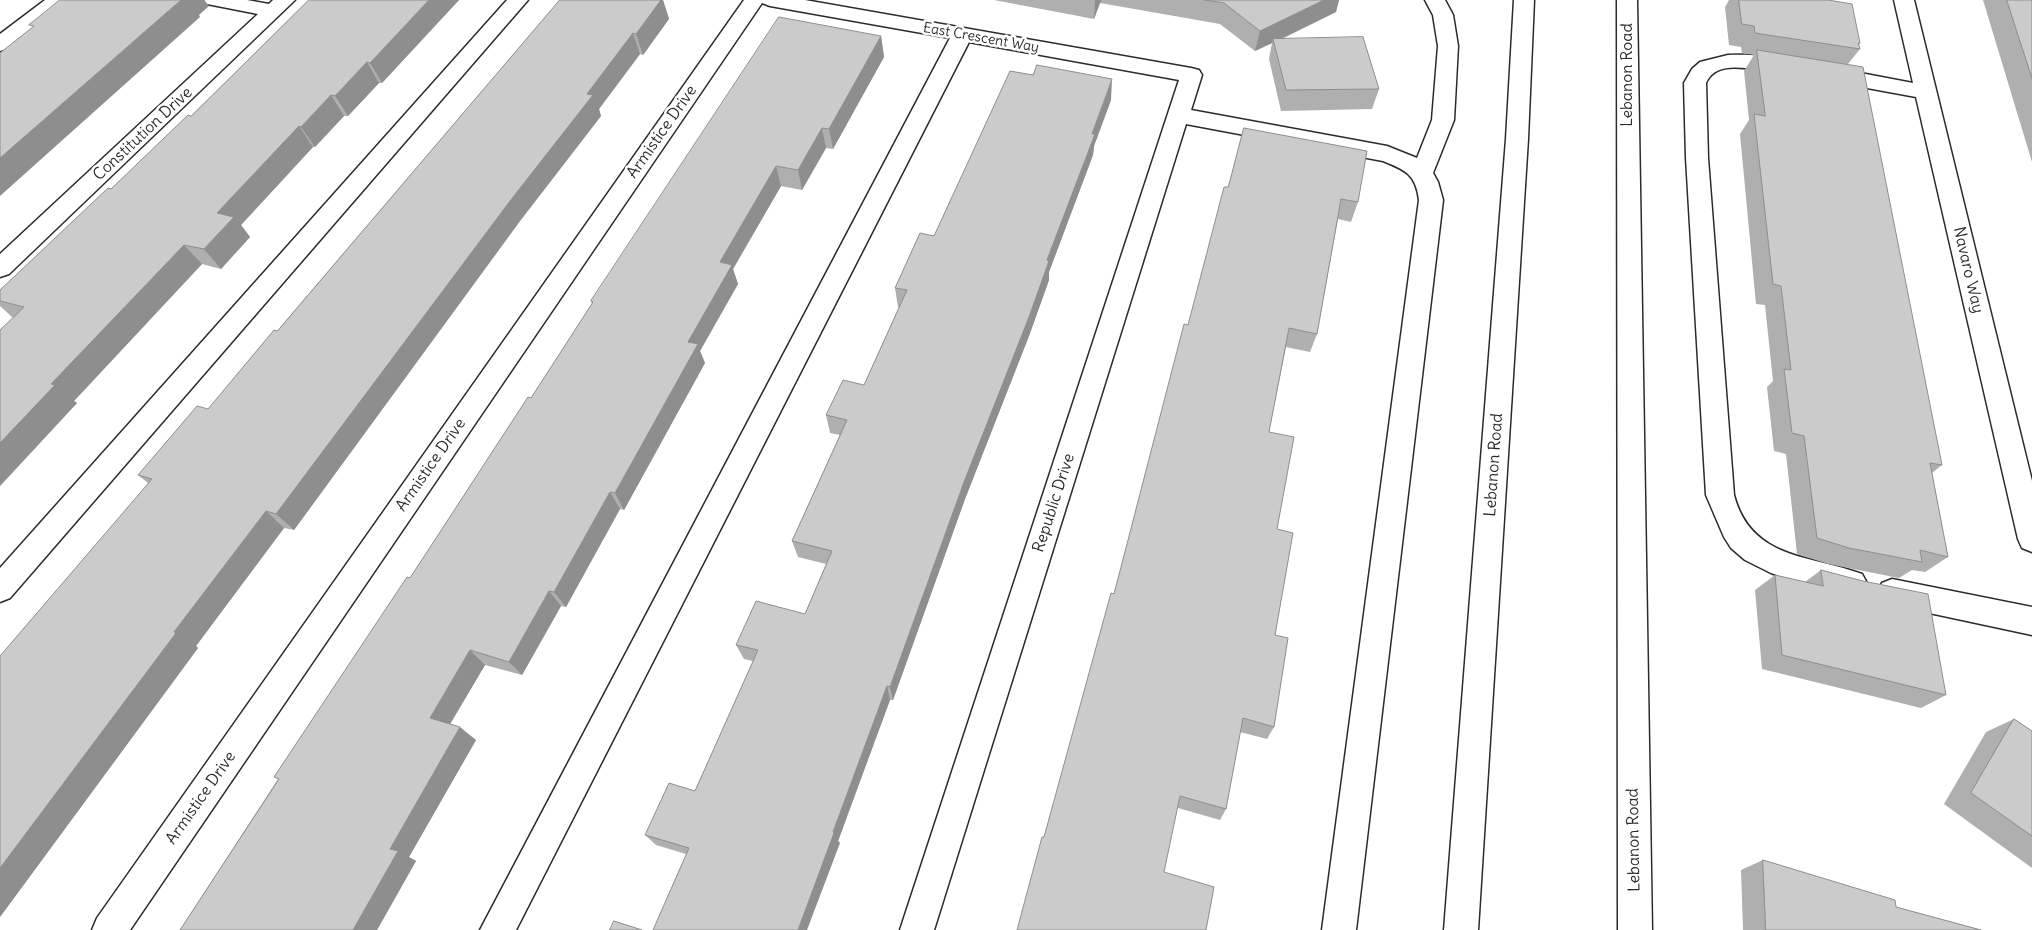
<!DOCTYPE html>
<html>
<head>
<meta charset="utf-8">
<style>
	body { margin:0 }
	canvas { display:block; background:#fff }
</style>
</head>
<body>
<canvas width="2032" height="930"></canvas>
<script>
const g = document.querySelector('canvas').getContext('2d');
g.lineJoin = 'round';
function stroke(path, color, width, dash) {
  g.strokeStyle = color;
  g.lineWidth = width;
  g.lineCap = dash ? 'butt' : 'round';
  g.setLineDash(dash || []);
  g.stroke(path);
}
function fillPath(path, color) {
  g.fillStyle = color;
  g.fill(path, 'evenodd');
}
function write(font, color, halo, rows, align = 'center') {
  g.font = font + ' Delius,sans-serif';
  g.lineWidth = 5;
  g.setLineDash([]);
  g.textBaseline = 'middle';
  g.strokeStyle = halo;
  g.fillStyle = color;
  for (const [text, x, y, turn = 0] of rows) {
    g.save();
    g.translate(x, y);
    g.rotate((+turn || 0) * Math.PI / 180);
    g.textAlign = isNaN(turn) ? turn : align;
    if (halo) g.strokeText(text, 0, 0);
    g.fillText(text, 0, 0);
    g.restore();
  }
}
const minor = new Path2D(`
	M45 0H68L65 4 7 49 0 51V34Z
	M204 0H247L269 4 273 0H295L9 274 0 277V254L258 14 207 4Z
	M507 0H528L10 598 0 602V568Z
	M744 0H805L1191 68 1199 70 1202 75 1191 110 1387 146 1417 158 1432 120 1438 46 1433 15 1425 0H1445L1453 15 1458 46 1454 120 1433 173 1438 182 1443 200 1356 930H1322L1419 200C1416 175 1406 170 1383 161L1186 124 934 930H900L1179 80 969 42 516 930H480L950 38 770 6 762 3 130 930H92L97 918Z
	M1894 0H1914L2032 481V552L2022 548 2018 539 1916 97 1829 81 1822 79 1818 74 1822 69 1829 67 1913 83Z
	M1728 55C1751 54 1773 56 1794 62L1798 67 1794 72C1771 78 1719 52 1706 83L1708 158 1734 495C1751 560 1811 555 1862 574L1867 583 1862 592 1852 596 1811 587 1771 573 1745 560 1731 548 1724 537 1706 495 1686 158 1684 83 1692 69 1700 62Z
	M1892 579 2032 607V635L1892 605 1882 601 1877 592 1882 583Z`);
const major = new Path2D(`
	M1514 0H1534L1528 139 1478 930H1444L1506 139Z
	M1617 0H1637L1652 930H1618Z`);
stroke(minor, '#2b2b2b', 3);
stroke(major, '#2b2b2b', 3);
fillPath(minor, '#fff');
fillPath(major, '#fff');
fillPath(new Path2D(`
	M309 0H459L382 83H379L348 116H344L315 147H313L241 225 250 237 221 269 202 264 74 401 77 403 0 486 13 318 0 306V290L191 116Z
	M560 0H663L669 19 643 55 640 54 599 109 601 116 520 221 294 530 284 528 196 646 198 648 0 917 148 483 138 475 208 409 277 331Z
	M994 0H1339L1336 12 1282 39 1379 89 1372 109 1281 111 1269 59 1272 43 1255 51 1220 24 1100 3 1094 19Z
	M1729 0H1828L1860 43 1859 45 1860 49 1848 64 1942 465 1932 473 1948 557 1925 572 1912 570 1899 578 1828 564 1797 554 1786 454 1774 451 1767 387 1773 381 1765 305 1756 304 1740 134 1749 120 1744 71 1754 55 1742 53 1741 47 1729 45 1725 7Z
	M1983 0H2032V162Z
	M881 36 884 57 833 149 826 148 802 190 781 186 733 269 738 284 700 351 705 363 624 510 620 509 566 607 561 606 522 675 485 665 450 724 476 740 409 857 416 861 377 930H180L278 779 274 777 410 578 531 398 592 304 591 301Z
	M1111 100 1094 146 1093 155 1049 272V280L1029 336 965 499 893 700H890L838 841 840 843 686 854 656 845 645 835 695 791 753 661 744 659 736 645 805 614 826 564 798 557 792 541 840 435 830 433 826 415 864 385 899 307H898L895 288 934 236Z
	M1244 128 1358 202 1351 222 1338 219 1317 334 1310 352 1286 347 1269 432 1277 529 1274 727 1267 739 1240 732 1226 809 1220 820 1178 808 1044 837 1114 594 1188 325 1228 187Z
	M1821 570 1946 695 1921 708 1762 669 1755 590 1775 575 1805 582Z
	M2014 719 2032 731V868L1944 804 1986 732Z
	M1763 860 1896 907 1981 930H1743L1741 870Z`), '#afafaf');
fillPath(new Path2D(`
	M181 0H204L209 6 199 15 200 17 0 196V158Z
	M429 0H459L382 83 370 63Z
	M661 0H663L669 19 643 55 636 34Z
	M1095 0H1101L1100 3 1094 19Z
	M1324 0H1339L1336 12 1274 42 1273 39 1272 43 1255 51 1260 31Z
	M633 33 640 54 599 109 601 116 520 221 294 530 276 514 510 201 587 94Z
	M881 36 884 57 833 149 829 129Z
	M367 62 379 83 348 116 335 96Z
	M1112 79 1111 100 1094 146 1093 155 1049 272V280L1029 336 965 499 893 700 890 687 964 482 1047 260Z
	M331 95 344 116 315 147 301 127Z
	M299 126 313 147 241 225 250 237 221 269 204 249 217 213Z
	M822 128 826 148 802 190 798 170Z
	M776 166 781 186 733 269 738 284 700 351 705 363 624 510 615 493 688 342 720 262Z
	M184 245 202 264 74 401 77 403 0 486V443L51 384Z
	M610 492 620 509 566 607 554 592Z
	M266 511 284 528 196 646 198 648 0 917V868L174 632Z
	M549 591 561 606 522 675 509 662Z
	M470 650 485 665 446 731 430 718Z
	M887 686 890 700 838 841 840 843 807 930H798L833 832Z
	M460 727 476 740 409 857 416 861 377 930H353L390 849Z`), '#8e8e8e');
const building = new Path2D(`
	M60 0H181L0 158V53L34 26 29 25Z
	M309 0H429L370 63 367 62 335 96 331 95 301 127 299 126 217 213 234 217 204 249 184 245 51 384 55 385 0 443V330L24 307 0 301V290L108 188 111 189 188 115 191 116Z
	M560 0H661L636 34 633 33 587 94 593 95 510 201 276 514 266 511 174 632 176 633 0 868V656L152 479 138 475 197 406 208 409 274 330 277 331Z
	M1205 0H1324L1260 31 1224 3Z
	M1739 0H1828L1852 4 1860 43H1858L1860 49 1755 33 1754 26 1742 24Z
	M2007 0H2032V78Z
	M779 17 881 36 829 129 822 128 798 170 776 166 720 262 732 265 688 342 698 344 615 493 610 492 554 592 549 591 509 662 470 650 430 718 460 727 390 849 398 851 353 930H180L279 779 274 777 407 577 410 578 528 397 531 398 593 302 591 301Z
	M1363 37 1379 89 1286 90 1273 39Z
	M1757 50 1863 67 1942 465 1930 463 1948 557 1920 550 1922 562 1849 548 1817 538 1804 436 1792 433 1784 369 1791 370 1781 286 1773 284 1754 114 1765 116Z
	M1037 65 1112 79 1092 134H1095L1047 260 1049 261 1029 317 964 482 890 687 887 686 833 832 834 833 798 930H653L689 848 645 835 669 783 695 791 758 650 736 645 756 601 805 614 832 551 792 541 847 420 826 415 843 380 864 385 907 290 895 288 920 233 934 236 1010 71 1033 75Z
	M1244 128 1367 151 1358 202 1341 199 1317 334 1289 328 1269 432 1294 437 1277 529 1293 533 1275 635 1288 638 1274 727 1243 718 1226 809 1180 796 1164 872 1214 887 1206 930H1017L1042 837H1044L1111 593 1114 594 1184 324 1188 325 1224 187H1228Z
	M1821 570 1863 581 1928 594 1946 695 1782 655 1775 575 1823 586Z
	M2014 719 2032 731V836L1971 793Z
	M1763 860 1895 900 1896 907 1981 930H1766Z
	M614 921 642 930H610Z`);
fillPath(building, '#cbcbcb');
stroke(building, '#8e8e8e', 1);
write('14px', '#2b2b2b', '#fff', [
	["East Crescent Way",981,38,10]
]);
write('16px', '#2b2b2b', '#fff', [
	["Lebanon Road",1627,75,-90],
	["Armistice Drive",662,132,-55],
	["Constitution Drive",143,134,-43],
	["Navaro Way",1968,270,77],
	["Armistice Drive",431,465,-55],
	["Lebanon Road",1494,465,-86],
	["Republic Drive",1054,503,-72],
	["Armistice Drive",201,798,-55],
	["Lebanon Road",1634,840,-91]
]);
</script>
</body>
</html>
